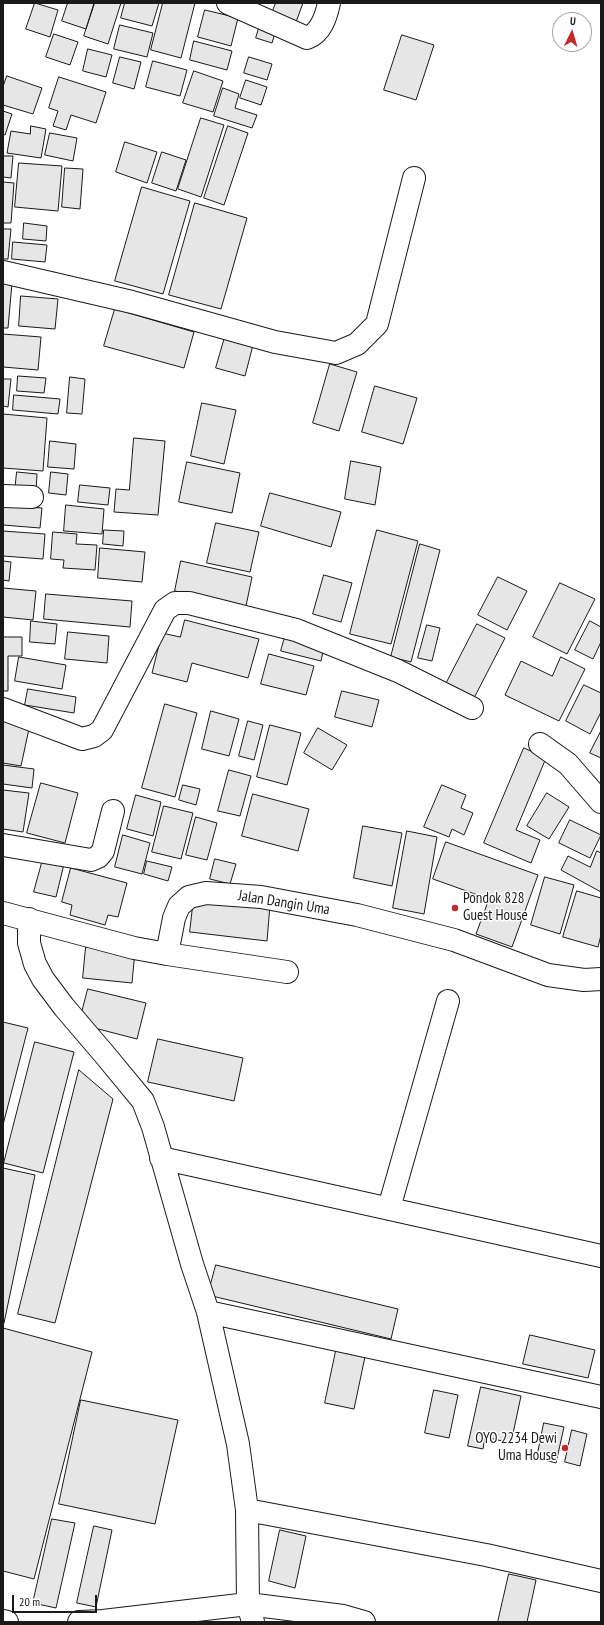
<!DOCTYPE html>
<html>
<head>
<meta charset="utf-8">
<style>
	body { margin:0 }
	#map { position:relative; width:604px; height:1625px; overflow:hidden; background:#fff; font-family:"PT Sans Narrow",sans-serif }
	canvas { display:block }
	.frame { position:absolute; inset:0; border:4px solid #1a1a1a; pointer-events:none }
	.north { position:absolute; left:552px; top:12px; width:40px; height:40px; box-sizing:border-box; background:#fff; border:1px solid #a3a3a3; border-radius:50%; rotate:5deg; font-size:11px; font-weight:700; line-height:16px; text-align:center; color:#1a1a1a }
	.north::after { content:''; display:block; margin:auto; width:14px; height:18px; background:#c62828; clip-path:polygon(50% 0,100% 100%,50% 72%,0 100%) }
	.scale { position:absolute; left:12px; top:1595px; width:85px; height:18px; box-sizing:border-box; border:2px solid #1a1a1a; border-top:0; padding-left:5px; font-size:12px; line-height:14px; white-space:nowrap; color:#1a1a1a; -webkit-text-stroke:3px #fff; paint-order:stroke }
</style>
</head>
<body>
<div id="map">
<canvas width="604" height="1625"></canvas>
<div class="frame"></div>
<div class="north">U</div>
<div class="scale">20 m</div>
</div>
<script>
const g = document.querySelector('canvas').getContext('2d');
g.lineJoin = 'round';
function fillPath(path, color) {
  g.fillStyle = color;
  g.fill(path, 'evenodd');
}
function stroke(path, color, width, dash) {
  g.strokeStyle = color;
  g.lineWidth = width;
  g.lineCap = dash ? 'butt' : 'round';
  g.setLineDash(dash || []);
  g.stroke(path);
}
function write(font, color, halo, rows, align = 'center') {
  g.font = font + ' "PT Sans Narrow",sans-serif';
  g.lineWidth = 3;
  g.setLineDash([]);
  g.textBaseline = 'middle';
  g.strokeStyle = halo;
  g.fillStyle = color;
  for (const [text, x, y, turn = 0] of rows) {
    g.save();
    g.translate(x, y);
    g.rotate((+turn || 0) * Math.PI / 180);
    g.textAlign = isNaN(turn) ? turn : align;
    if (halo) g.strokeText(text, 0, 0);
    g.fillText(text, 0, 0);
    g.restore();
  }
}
const building = new Path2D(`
	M35 3 58 10 50 37 26 29Z
	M68 3H94L86 29 62 21Z
	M95 3H121L108 44 84 36Z
	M125 3H159L152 26 121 18Z
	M163 3H195L181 58 151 50Z
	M276 3H303L296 22 272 13Z
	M205 10 238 18 231 46 198 37Z
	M120 25 153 33 147 57 114 49Z
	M260 25 276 30 272 43 256 38Z
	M54 34 78 42 70 65 46 57Z
	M402 35 434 45 416 100 384 90Z
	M194 41 232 51 227 70 190 60Z
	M88 49 112 55 106 77 83 71Z
	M120 57 141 62 134 89 113 83Z
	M249 57 272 64 267 80 244 73Z
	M153 61 187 70 180 96 146 87Z
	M194 71 223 81 213 112 183 103Z
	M7 76 42 88 33 114 3 105V87Z
	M59 77 106 92 96 123 71 115 66 130 53 126 58 111 49 108Z
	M246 80 267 87 261 105 240 98Z
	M223 88 239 94 235 108 257 115 252 128 214 116Z
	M3 111 12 114 5 135 3 134Z
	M201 118 224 125 201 197 178 189Z
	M31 126 46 129 41 158 7 153 11 131 30 134Z
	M228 126 248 133 224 205 204 198Z
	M50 133 77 138 73 161 45 155Z
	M125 142 157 152 147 183 116 172Z
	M162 152 186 160 176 191 152 183Z
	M3 156H13L11 178 3 177Z
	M19 163 62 166 58 211 15 207Z
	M65 168 83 169 80 209 62 207Z
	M3 182 14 183 11 223H3Z
	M142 187 190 201 163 294 115 281Z
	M195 203 247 218 221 309 169 295Z
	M24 223 47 226 46 241 23 239Z
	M3 229H11L8 259H3Z
	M13 242 47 245 45 262 12 259Z
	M3 282 12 283 8 328H3Z
	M21 296 58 299 55 329 19 326Z
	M115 309 194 332 184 368 104 346Z
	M3 334 41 337 38 370 3 367Z
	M225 337 253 345 245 376 216 368Z
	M330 364 357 372 339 431 313 423Z
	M18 376 46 378 44 393 17 391Z
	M70 377 85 379 82 414 67 413Z
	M3 379H11L8 407 3 406Z
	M375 386 417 398 403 444 362 432Z
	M14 395 60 399 58 414 13 410Z
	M202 403 236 410 224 464 191 456Z
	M3 414 47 418 43 471 3 468Z
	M134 438 165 441 158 515 114 512 116 489 129 490Z
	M50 441 76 444 74 469 48 467Z
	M351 461 381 467 375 505 345 499Z
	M187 462 240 473 232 513 179 502Z
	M17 472 37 474 36 492 15 491Z
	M51 472 68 474 66 495 49 493Z
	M80 485 110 488 108 505 78 502Z
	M270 493 341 512 331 547 261 526Z
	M3 505 42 508 40 528 3 525Z
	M66 505 104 509 102 534 64 531Z
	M216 523 259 532 250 572 207 563Z
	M104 530 124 531 123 546 103 544Z
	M377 530 418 541 391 644 350 634Z
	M3 531 45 534 43 559 3 556Z
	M53 532 77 534 76 544 97 545 95 570 63 568 64 560 51 559Z
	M420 544 440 550 411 662 391 657Z
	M100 548 145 552 142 582 98 578Z
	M3 561 11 562 9 581 3 580Z
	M181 561 252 577 246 606 175 591Z
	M324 575 352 583 341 622 313 614Z
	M498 577 527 591 507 630 478 615Z
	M560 583 595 599 567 654 533 637Z
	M3 588 36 591 33 620 3 617Z
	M46 594 132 601 130 627 44 619Z
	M185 620 259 639 248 678 192 663 187 682 152 673 162 633 180 637Z
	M31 621 57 624 55 644 30 642Z
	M590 621 601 627V642L593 659 575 650Z
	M477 624 505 638 474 698 446 684Z
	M427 625 440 628 432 661 418 658Z
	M68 632 109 636 107 663 65 659Z
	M3 637H22V656H8V691H3Z
	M285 637 324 647 321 661 281 651Z
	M269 654 314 666 306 695 261 684Z
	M19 657 66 665 62 689 15 681Z
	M561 657 585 669 559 721 505 695 521 661 552 676Z
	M584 685 601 693V712L590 734 566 721Z
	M28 689 76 697 74 713 25 705Z
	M342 691 379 700 372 727 335 717Z
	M165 704 197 713 175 797 142 788Z
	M211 711 239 719 229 756 202 749Z
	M3 718 30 724 21 766 3 763Z
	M248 721 263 725 254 760 239 756Z
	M270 725 301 733 287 785 257 777Z
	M318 728 347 745 332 770 304 753Z
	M601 731V758L590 753Z
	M524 748 546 758 516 830 540 840 531 863 484 843Z
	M3 765 34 769 32 788 3 784Z
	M229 770 251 776 240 816 218 811Z
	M41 783 78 793 65 843 27 833Z
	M183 785 200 789 196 805 179 800Z
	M442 785 466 795 461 808 473 813 464 835 452 829 449 837 424 827Z
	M3 790 29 793 23 832 3 829Z
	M547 793 569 807 549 839 527 826Z
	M253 794 309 809 298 851 242 836Z
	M136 795 161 802 153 836 127 829Z
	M164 806 193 813 181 859 152 852Z
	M196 817 217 823 207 860 186 855Z
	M570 820 601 835 590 858 559 843Z
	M363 826 402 833 392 886 354 878Z
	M407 831 437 837 424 914 393 908Z
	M123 835 150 843 142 874 115 867Z
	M446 842 538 875 512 947 476 934 489 899 433 879Z
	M597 851 601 853V892L561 870 568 856 590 867Z
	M43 859 64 864 56 897 34 892Z
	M215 859 236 864 230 884 210 879Z
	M147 861 172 867 168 881 144 874Z
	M71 868 127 883 118 917 108 915 105 925 70 915 72 905 62 902Z
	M545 877 574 885 560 934 531 925Z
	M577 891 601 898V935L598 947 563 937Z
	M194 897 270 905 267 941 190 932Z
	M86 947 135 951 132 983 83 978Z
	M88 989 146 1003 137 1039 79 1024Z
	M3 1022 28 1028 3 1125Z
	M158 1039 243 1058 234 1101 148 1082Z
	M35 1042 74 1052 43 1173 4 1163Z
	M79 1070 113 1099 55 1323 18 1314Z
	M3 1168 35 1175 4 1323 3 1322Z
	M216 1265 398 1309 391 1339 208 1295Z
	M3 1328 92 1352 34 1579 3 1571Z
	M530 1335 595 1350 588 1378 523 1364Z
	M337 1346 366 1352 354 1409 325 1403Z
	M481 1387 521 1396 511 1443 485 1437 483 1449 468 1446Z
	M434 1390 458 1395 449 1438 425 1433Z
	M81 1400 178 1420 155 1524 59 1504Z
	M544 1423 564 1427 556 1463 537 1458Z
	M572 1430 587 1434 580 1466 565 1462Z
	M52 1519 75 1523 56 1608 33 1603Z
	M94 1526 112 1530 96 1607 77 1603Z
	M280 1530 306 1536 295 1588 269 1581Z
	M509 1574 536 1580 527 1622H498Z`);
fillPath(building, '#e6e6e6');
stroke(building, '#1a1a1a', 1);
const street = new Path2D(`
	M228 3 307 38C321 33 326 17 329 3
	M3 272 132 302 275 342 336 353 357 344 377 324 414 178
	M3 496 32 497
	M3 709 82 739 94 736 102 730 165 610 175 603H189L296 630 398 671 472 708
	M540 744 568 764 601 802
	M3 845 91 860 98 857 103 851 113 811
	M3 913 134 948 167 954 174 918 179 906 189 897 206 893 261 897 357 915 454 940 548 975 584 980 601 979
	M29 919V943L35 964 43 979 64 1007 105 1055 143 1101 153 1127 192 1264 208 1312 238 1444 247 1510 248 1604 253 1622
	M167 954 287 972
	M161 1158 601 1256
	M389 1208 448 1001
	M208 1312 601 1397
	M247 1510 486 1555 601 1581
	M3 1621 7 1622
	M79 1622 103 1621 248 1604 343 1616 364 1622`);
stroke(street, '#1a1a1a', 24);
stroke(street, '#fff', 22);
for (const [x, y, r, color] of [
	[455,908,4,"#c62828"],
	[565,1448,4,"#c62828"]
]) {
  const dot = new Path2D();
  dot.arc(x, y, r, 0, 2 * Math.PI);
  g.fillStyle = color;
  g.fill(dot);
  stroke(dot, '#fff', 1.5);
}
write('15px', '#1a1a1a', '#fff', [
	["Pondok 828",463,899],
	["Guest House",463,916],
	["OYO 2234 Dewi",557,1439,"right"],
	["Uma House",557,1456,"right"]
], 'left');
write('15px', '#1a1a1a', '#fff', [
	["Jalan Dangin Uma",284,903,9]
]);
</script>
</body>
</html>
